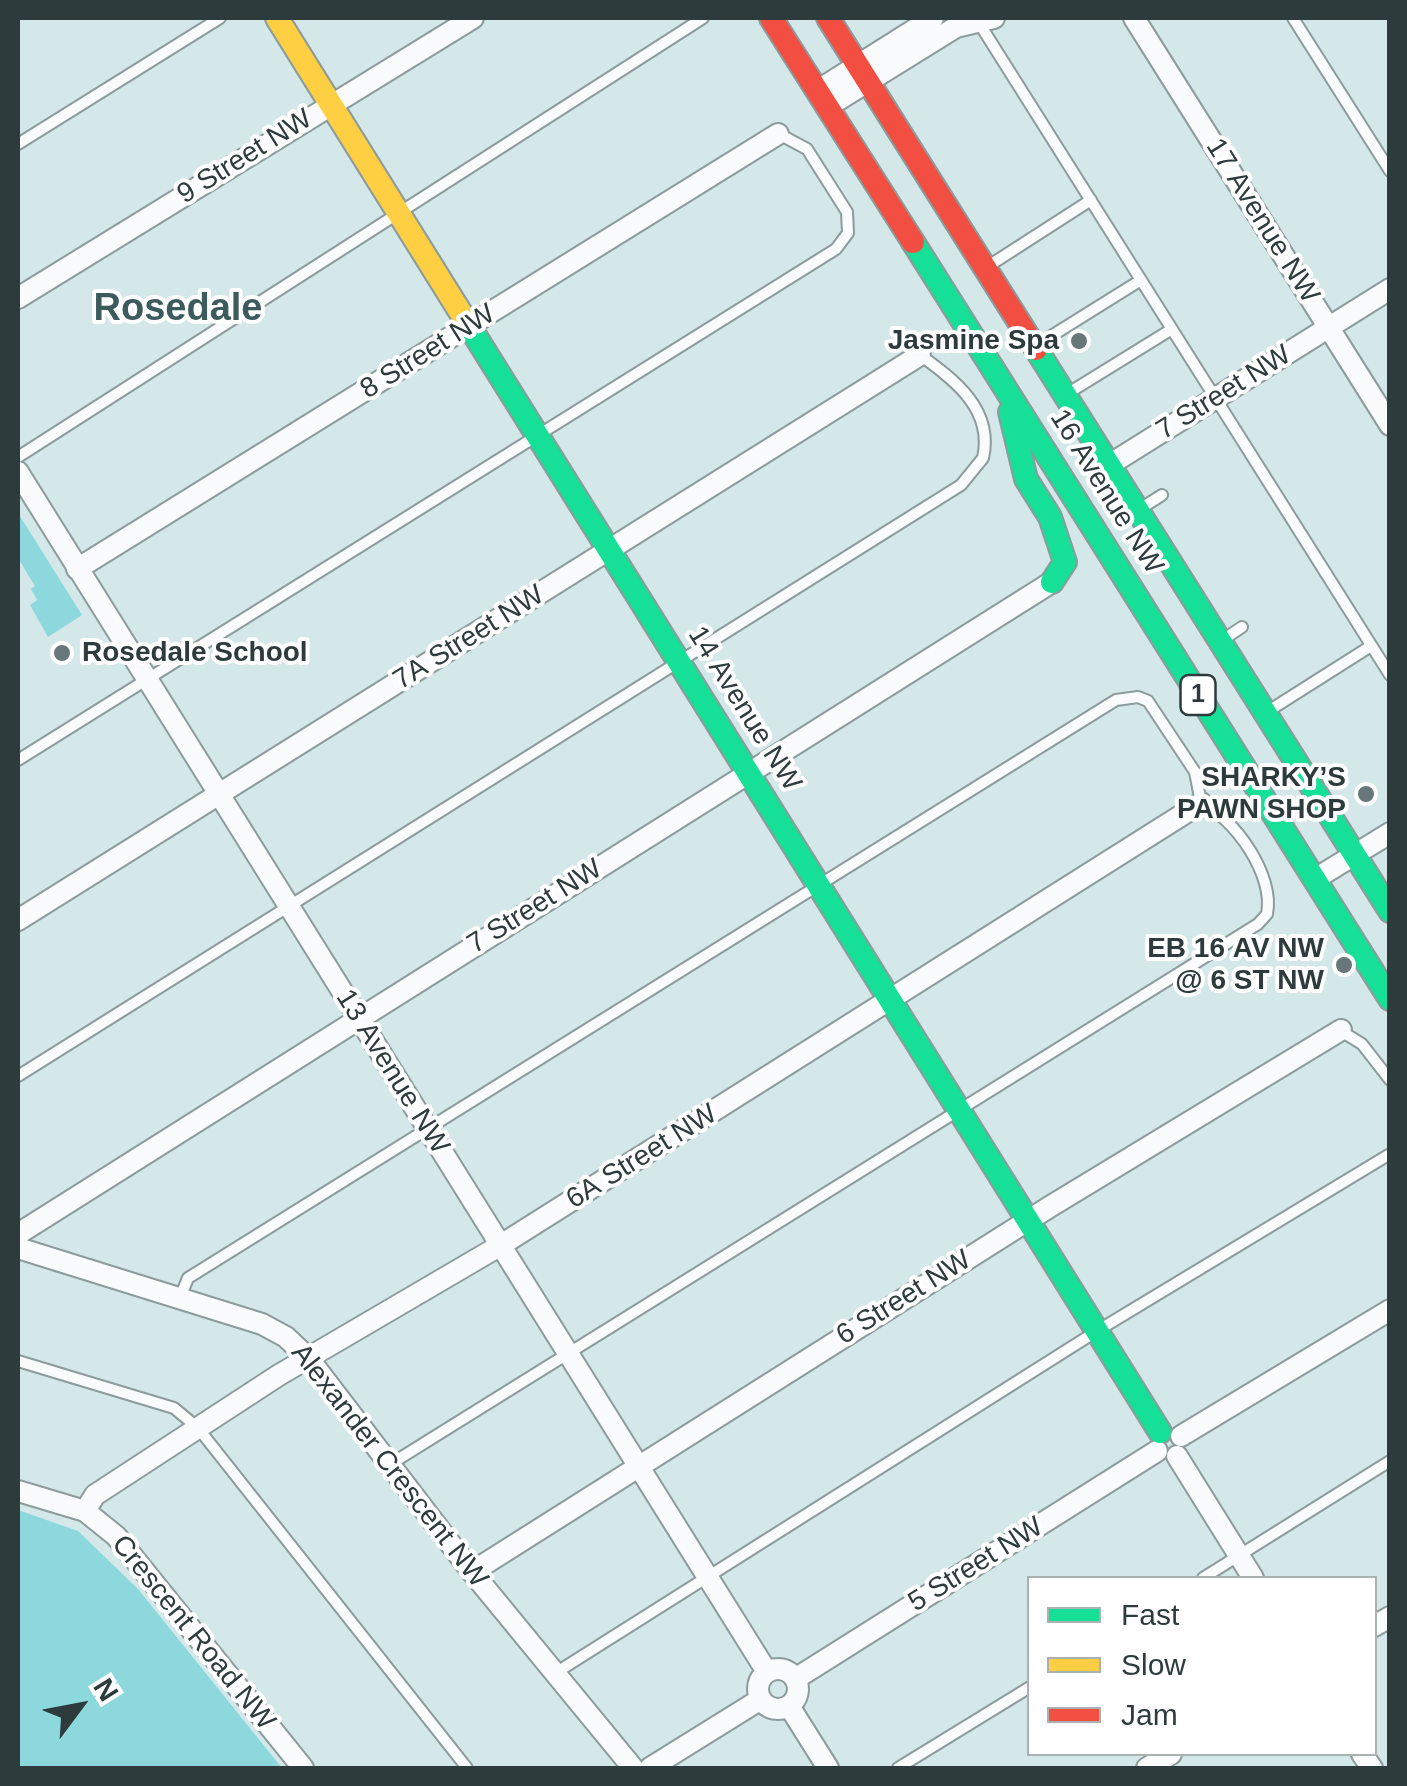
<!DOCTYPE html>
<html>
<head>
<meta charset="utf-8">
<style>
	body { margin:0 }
	#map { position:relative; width:1407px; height:1786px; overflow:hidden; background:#d4e7e9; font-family:Arial,sans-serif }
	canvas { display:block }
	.frame { position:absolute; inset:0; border:20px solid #2e3b3c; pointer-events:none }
	.legend { position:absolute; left:1027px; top:1576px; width:350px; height:180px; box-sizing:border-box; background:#fff; border:2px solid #abb1b1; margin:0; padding:12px 18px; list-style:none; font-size:30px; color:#2e3b3c }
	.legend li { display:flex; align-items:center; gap:20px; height:50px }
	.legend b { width:50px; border:2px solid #abb1b1 }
	.north { position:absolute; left:30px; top:1656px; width:100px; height:100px; -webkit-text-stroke:8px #fff; paint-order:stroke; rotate:58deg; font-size:28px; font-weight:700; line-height:40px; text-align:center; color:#2e3b3c }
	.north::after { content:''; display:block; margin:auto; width:35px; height:45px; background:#2e3b3c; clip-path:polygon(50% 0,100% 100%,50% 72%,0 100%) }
</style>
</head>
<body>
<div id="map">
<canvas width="1407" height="1786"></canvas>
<div class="frame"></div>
<ul class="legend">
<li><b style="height:12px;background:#16e098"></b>Fast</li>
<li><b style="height:12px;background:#ffcf43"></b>Slow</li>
<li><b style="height:12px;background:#f24e42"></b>Jam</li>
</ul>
<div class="north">N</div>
</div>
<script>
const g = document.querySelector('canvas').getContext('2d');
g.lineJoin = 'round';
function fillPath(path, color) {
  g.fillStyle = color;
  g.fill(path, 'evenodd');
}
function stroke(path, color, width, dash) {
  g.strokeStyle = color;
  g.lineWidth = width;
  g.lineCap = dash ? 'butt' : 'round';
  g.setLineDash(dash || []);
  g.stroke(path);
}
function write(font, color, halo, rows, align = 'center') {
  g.font = font + ' Arial,sans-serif';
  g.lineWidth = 8;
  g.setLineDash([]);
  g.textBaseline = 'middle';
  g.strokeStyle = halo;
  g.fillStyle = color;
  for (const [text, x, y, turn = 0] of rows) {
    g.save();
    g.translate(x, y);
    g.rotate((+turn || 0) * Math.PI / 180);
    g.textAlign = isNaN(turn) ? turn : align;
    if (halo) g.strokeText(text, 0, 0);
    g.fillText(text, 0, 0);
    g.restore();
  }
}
fillPath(new Path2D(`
	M18 513 82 615 48 637 30 605 37 600 31 589 35 586 18 558Z
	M18 1510 78 1531 138 1589 282 1768H18Z`), '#8dd8dd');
const lane = new Path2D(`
	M1293 18 1390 171
	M979 23 1390 675
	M18 144 220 18
	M990 265 1091 200
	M1040 343 1141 280
	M1070 392 1172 329
	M18 457 703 18
	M1143 507 1162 495
	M1224 639 1242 627
	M1270 710 1371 646
	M18 760 836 249 848 233 847 212 807 149 779 134
	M1341 1031 1362 1044 1390 1080
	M18 1076 961 485 983 458C994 410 955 380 920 355
	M179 1300 188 1278 1116 700 1138 697 1148 701 1195 772 1201 803C1235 818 1275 876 1267 914L1258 924 389 1465
	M18 1361 174 1408 198 1428 467 1768
	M1203 1578 1390 1461
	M557 1672 1097 1331 1390 1154
	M898 1768 1030 1687`);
const street = new Path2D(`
	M1134 18 1390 425
	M817 91 933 18
	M827 107 956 27 994 18
	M18 298 473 18
	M1109 465 1390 289
	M18 472 767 1672
	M77 569 778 134
	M1315 879 1390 833
	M18 920 920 355
	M18 1234 1052 582
	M18 1248 262 1324 286 1337 309 1359 472 1572 633 1768
	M1181 1436 1390 1310
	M1177 1456 1253 1578
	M18 1491 85 1511 116 1536 303 1768
	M85 1511 95 1495 279 1375 501 1245 1201 803
	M472 1572 1051 1206 1341 1030
	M1374 1626 1390 1617
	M758 1689a20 20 0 1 1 40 0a20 20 0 1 1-40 0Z
	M795 1679 1157 1451
	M789 1706 828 1768
	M1362 1754 1372 1768
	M650 1768 761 1699
	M1147 1768 1171 1754`);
const fast = new Path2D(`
	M913 242 1390 999
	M464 318 1160 1432
	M1036 349 1390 911
	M1010 412 1026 479 1050 517 1065 562 1052 582`);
const slow = new Path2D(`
	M277 18 464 318`);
const jam = new Path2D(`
	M771 18 913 242
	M828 18 1036 349`);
stroke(lane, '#8c9b9b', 14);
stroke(street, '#8c9b9b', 24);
stroke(fast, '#8c9b9b', 26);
stroke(slow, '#8c9b9b', 26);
stroke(jam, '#8c9b9b', 26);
stroke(lane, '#f9fbfc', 10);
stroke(street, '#f9fbfc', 20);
stroke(fast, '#16e098', 22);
stroke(slow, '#ffcf43', 22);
stroke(jam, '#f24e42', 22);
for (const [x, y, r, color] of [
	[1079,341,10,"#687779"],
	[62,653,10,"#687779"],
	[1366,794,10,"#687779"],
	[1344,965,10,"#687779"]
]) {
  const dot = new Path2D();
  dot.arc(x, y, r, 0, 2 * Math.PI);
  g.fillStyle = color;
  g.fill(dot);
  stroke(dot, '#fff', 4);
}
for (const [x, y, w] of [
	[1198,695,35]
]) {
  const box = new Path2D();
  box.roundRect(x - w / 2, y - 20, w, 40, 8);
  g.fillStyle = '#fff';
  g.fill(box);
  stroke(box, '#2e3b3c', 2.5);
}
write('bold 25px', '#2e3b3c', null, [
	["1",1198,695]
]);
write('28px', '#2e3b3c', '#fff', [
	["9 Street NW",245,157,-32],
	["17 Avenue NW",1262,221,58],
	["8 Street NW",428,352,-32],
	["7 Street NW",1224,393,-32],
	["16 Avenue NW",1106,492,58],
	["7A Street NW",469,638,-32],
	["14 Avenue NW",744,709,58],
	["7 Street NW",535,907,-32],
	["13 Avenue NW",392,1072,58],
	["6A Street NW",642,1157,-32],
	["6 Street NW",904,1298,-32],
	["Alexander Crescent NW",389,1466,52],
	["5 Street NW",976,1565,-32],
	["Crescent Road NW",193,1633,51]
]);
write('bold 28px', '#2e3b3c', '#fff', [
	["Jasmine Spa",1059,341],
	["Rosedale School",82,653,"left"],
	["SHARKY’S",1346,778],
	["PAWN SHOP",1346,810],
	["EB 16 AV NW",1324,949],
	["@ 6 ST NW",1324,981]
], 'right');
write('bold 38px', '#3d5b5d', '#fff', [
	["Rosedale",178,310]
]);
</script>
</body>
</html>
